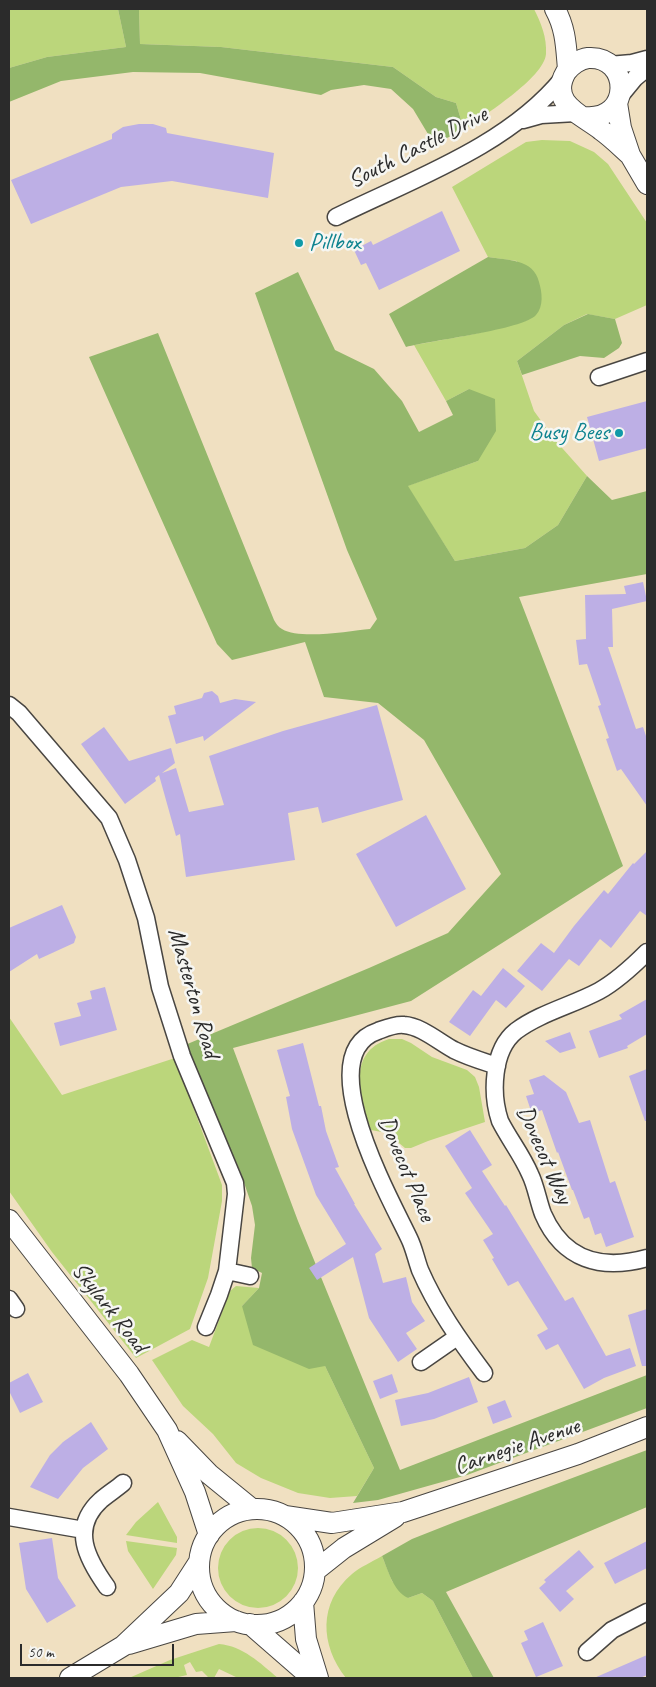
<!DOCTYPE html>
<html>
<head>
<meta charset="utf-8">
<style>
	body { margin:0 }
	#map { position:relative; width:656px; height:1687px; overflow:hidden; background:#f0e0c1; font-family:Caveat,sans-serif }
	canvas { display:block }
	.frame { position:absolute; inset:0; border:10px solid #2b2b2b; pointer-events:none }
	.scale { position:absolute; left:20px; top:1644px; width:154px; height:22px; box-sizing:border-box; border:2px solid #2b2b2b; border-top:0; padding-left:6px; font-size:15px; line-height:18px; white-space:nowrap; color:#2b2b2b; -webkit-text-stroke:4px #f6f6f2; paint-order:stroke }
</style>
</head>
<body>
<div id="map">
<canvas width="656" height="1687"></canvas>
<div class="frame"></div>
<div class="scale">50 m</div>
</div>
<script>
const g = document.querySelector('canvas').getContext('2d');
g.lineJoin = 'round';
function fillPath(path, color) {
  g.fillStyle = color;
  g.fill(path, 'evenodd');
}
function stroke(path, color, width, dash) {
  g.strokeStyle = color;
  g.lineWidth = width;
  g.lineCap = dash ? 'butt' : 'round';
  g.setLineDash(dash || []);
  g.stroke(path);
}
function write(font, color, halo, rows, align = 'center') {
  g.font = font + ' Caveat,sans-serif';
  g.lineWidth = 5;
  g.setLineDash([]);
  g.textBaseline = 'middle';
  g.strokeStyle = halo;
  g.fillStyle = color;
  for (const [text, x, y, turn = 0] of rows) {
    g.save();
    g.translate(x, y);
    g.rotate((+turn || 0) * Math.PI / 180);
    g.textAlign = isNaN(turn) ? turn : align;
    if (halo) g.strokeText(text, 0, 0);
    g.fillText(text, 0, 0);
    g.restore();
  }
}
fillPath(new Path2D(`
	M9 9H118L126 47 47 57 9 68Z
	M139 9H534C541 23 547 37 546 54 544 78 484 115 464 130L456 103 436 97 393 67 221 47 140 44Z
	M542 140 570 141 594 152 608 164 647 223V305L615 319 587 314 564 325 517 361 534 411 555 440 587 476 558 525 525 548 455 561 407 486 478 461 469 389 446 401 414 345C453 338 491 332 528 320L517 261 488 257 452 187 526 142Z
	M9 1017 62 1095 175 1058 222 1185V1201L208 1278 190 1329 136 1358 52 1252 9 1191Z
	M389 1039H402L411 1043 432 1057 467 1070 475 1077 479 1087 485 1122 428 1141 411 1148H405L387 1133 371 1130C361 1098 345 1053 389 1039Z
	M236 1286 259 1288 242 1306 325 1366 374 1468 357 1496 330 1498 298 1493 261 1478 236 1463 213 1434 183 1406 152 1360 192 1340 209 1347 230 1291Z
	M158 1502 177 1537V1543L126 1535 136 1522Z
	M218 1568a40 40 0 1 1 80 0a40 40 0 1 1-80 0Z
	M126 1541 177 1548 176 1555 153 1589 128 1551Z
	M382 1556 392 1581 408 1598 422 1593 433 1601 473 1678H346C320 1645 318 1603 352 1574 360 1567 372 1562 382 1556Z
	M219 1644C243 1646 260 1663 278 1678H238L219 1669 214 1678H209L202 1671 196 1672 190 1662 184 1665 187 1675 174 1678H129L170 1660Z`), '#bbd67b');
fillPath(new Path2D(`
	M118 9H139L140 44 221 47 393 67 436 97 456 103 464 130 434 144 413 109 391 89 364 85 331 90 321 95 200 73 133 72 61 81 9 102V68L47 57 126 47Z
	M488 257C507 260 534 259 539 282 542 292 544 306 536 315 522 330 432 340 406 347L389 314Z
	M298 272 335 350 374 369 402 401 419 432 453 415 446 401 469 389 495 399 496 431 478 461 408 486 455 561 525 548 558 525 587 476 612 500 647 491V574L519 597 623 866 411 1001 233 1048 298 1221 400 1470 647 1375V1408L467 1475 378 1500 353 1503 374 1468 325 1366 309 1369 253 1345 242 1306 259 1288 262 1273 252 1268 251 1258 255 1225 252 1206 240 1171 185 1045 369 968 448 933 501 874 424 740 378 703 324 697 305 642 232 660 217 644 89 357 158 333 274 620C276 623 278 627 282 629 300 640 349 631 370 629L377 619 347 550 255 293Z
	M588 314 615 319 622 343 619 348 604 358 580 356 522 375 517 361 564 325Z
	M647 1450V1507L446 1592 494 1678H473L433 1601 422 1593 408 1598C393 1591 388 1570 382 1556L412 1539 455 1522Z`), '#94b76b');
fillPath(new Path2D(`
	M139 124H153L166 128 167 133 274 153 268 198 172 181 121 187 31 224 11 180 112 139V134L123 127Z
	M442 211 460 251 379 290 366 263 361 265 354 250 371 241 373 245Z
	M647 401V448L599 461 587 417Z
	M643 582 647 601 612 609 613 647H608L636 729 643 727 647 739V806L621 769 617 771 606 739 609 738 598 706 601 705 587 664 579 665 576 640 586 639 585 595 626 594 624 586Z
	M212 691 218 696 220 703 235 699 256 702 204 741 203 736 176 744 168 716 176 714 174 706 202 698 204 693Z
	M377 705 403 800 322 823 318 807 288 813 295 860 186 877 180 834 176 836 159 775 155 778 156 781 125 804 81 744 104 727 129 761 171 748 175 763 162 773 176 768 189 812 224 805 209 756 283 731Z
	M426 815 466 889 396 927 356 854Z
	M647 851V916L640 911 611 948 600 939 579 966 569 959 542 991 517 971 541 943 554 953 574 926 604 890 608 894 633 863 634 864Z
	M62 905 76 937 74 943 39 959 37 954 9 972V928Z
	M503 968 525 986 506 1008 496 1000 470 1036 449 1022 473 990 481 996Z
	M105 987 117 1030 60 1046 54 1023 81 1016 77 1003 92 999 90 991Z
	M647 999V1034L627 1046 628 1048 599 1058 589 1031 622 1019 619 1015Z
	M570 1032 576 1048 560 1053 545 1041Z
	M303 1043 319 1106H321L326 1131 339 1167 335 1168 355 1204H354L382 1249 375 1254 383 1283 406 1277 412 1302 425 1321 406 1333 417 1349 398 1362 369 1318 353 1257 317 1280 309 1268 346 1244 316 1195 292 1129 286 1097 290 1096 277 1050Z
	M647 1069V1121H645L629 1076Z
	M544 1075 566 1092 579 1123 590 1120 610 1183 615 1181 634 1237 606 1247 601 1233 595 1235 589 1217 584 1219 573 1190H572L558 1152 557 1153 542 1110 532 1114 526 1096 534 1094 529 1080Z
	M470 1130 492 1165 482 1171 505 1206 506 1205 565 1301 573 1297 606 1356 630 1348 636 1366 604 1378 584 1389 558 1344 546 1350 537 1335 548 1329 518 1281 508 1286 492 1259 494 1258 483 1240 493 1234 465 1193 472 1188 445 1146Z
	M647 1309V1366H642L628 1315Z
	M28 1373 43 1402 20 1413 9 1391V1383Z
	M392 1374 398 1392 380 1399 373 1381Z
	M469 1377 478 1402 434 1419 401 1426 395 1400 428 1393Z
	M505 1400 512 1417 493 1424 487 1407Z
	M91 1422 108 1449 83 1468 58 1499 30 1487 50 1455 63 1442Z
	M52 1538 58 1578 76 1606 47 1623 26 1589 19 1543Z
	M647 1541V1568L615 1584 604 1563Z
	M579 1550 594 1567 566 1591 574 1599 560 1612 539 1588 546 1582 544 1580Z
	M543 1622 563 1666 536 1677 521 1643 528 1640 524 1631Z
	M647 1655V1675L640 1678H594Z`), '#bdafe5');
const minor = new Path2D(`
	M609 65 632 63 647 59
	M621 95 635 78 647 68
	M523 120 541 115 576 113
	M336 217C413 179 508 146 563 78
	M599 377 647 361
	M9 705 19 713 109 818 127 860 146 918 160 987 182 1056 235 1183 236 1194 227 1271 219 1295 206 1327
	M647 952C633 966 617 981 599 991 573 1005 540 1013 516 1031 492 1050 491 1094 500 1121 509 1139 522 1155 530 1174 536 1186 538 1201 543 1214 563 1260 601 1271 647 1258
	M227 1271 250 1276
	M9 1299 16 1309
	M421 1362 457 1337
	M484 1373C460 1341 436 1307 420 1270 416 1259 414 1248 409 1238 390 1198 309 1054 378 1031 386 1028 395 1024 404 1025 421 1026 439 1042 454 1050 468 1057 482 1061 497 1066
	M9 1517 84 1530
	M107 1587C87 1559 70 1528 101 1500 108 1494 116 1489 123 1483
	M587 1652 612 1630 647 1612`);
const tertiary = new Path2D(`
	M555 9C566 29 566 47 568 69
	M617 103 621 128 630 155 647 184
	M584 117C633 122 631 55 588 58 580 59 571 65 566 72 548 103 582 115 601 130 611 137 620 146 630 155
	M9 1220 129 1374 167 1430 195 1492 209 1535
	M177 1441 209 1474 252 1509
	M199 1567a58 58 0 1 1 116 0a58 58 0 1 1-116 0Z
	M285 1516 332 1523 403 1512 578 1454 647 1427
	M315 1571 344 1548 395 1517
	M303 1602 306 1639 318 1678
	M250 1624 312 1678
	M129 1644 196 1624 236 1621
	M70 1678 123 1646 179 1593 199 1562`);
stroke(minor, '#494642', 19);
stroke(tertiary, '#494642', 22);
stroke(minor, '#fff', 16);
stroke(tertiary, '#fff', 20);
for (const [x, y, r, color] of [
	[299,243,5,"#0f9aa8"],
	[619,433,5,"#0f9aa8"]
]) {
  const dot = new Path2D();
  dot.arc(x, y, r, 0, 2 * Math.PI);
  g.fillStyle = color;
  g.fill(dot);
  stroke(dot, '#f6f6f2', 2);
}
write('24px', '#2b2b2b', '#f6f6f2', [
	["South Castle Drive",418,148,-27],
	["Masterton Road",193,993,74],
	["Dovecot Way",544,1155,66],
	["Dovecot Place",406,1169,67],
	["Skylark Road",109,1308,52],
	["Carnegie Avenue",517,1447,-19]
]);
write('24px', '#0d838f', '#f6f6f2', [
	["Pillbox",309,243],
	["Busy Bees",609,433,"right"]
], 'left');
</script>
</body>
</html>
